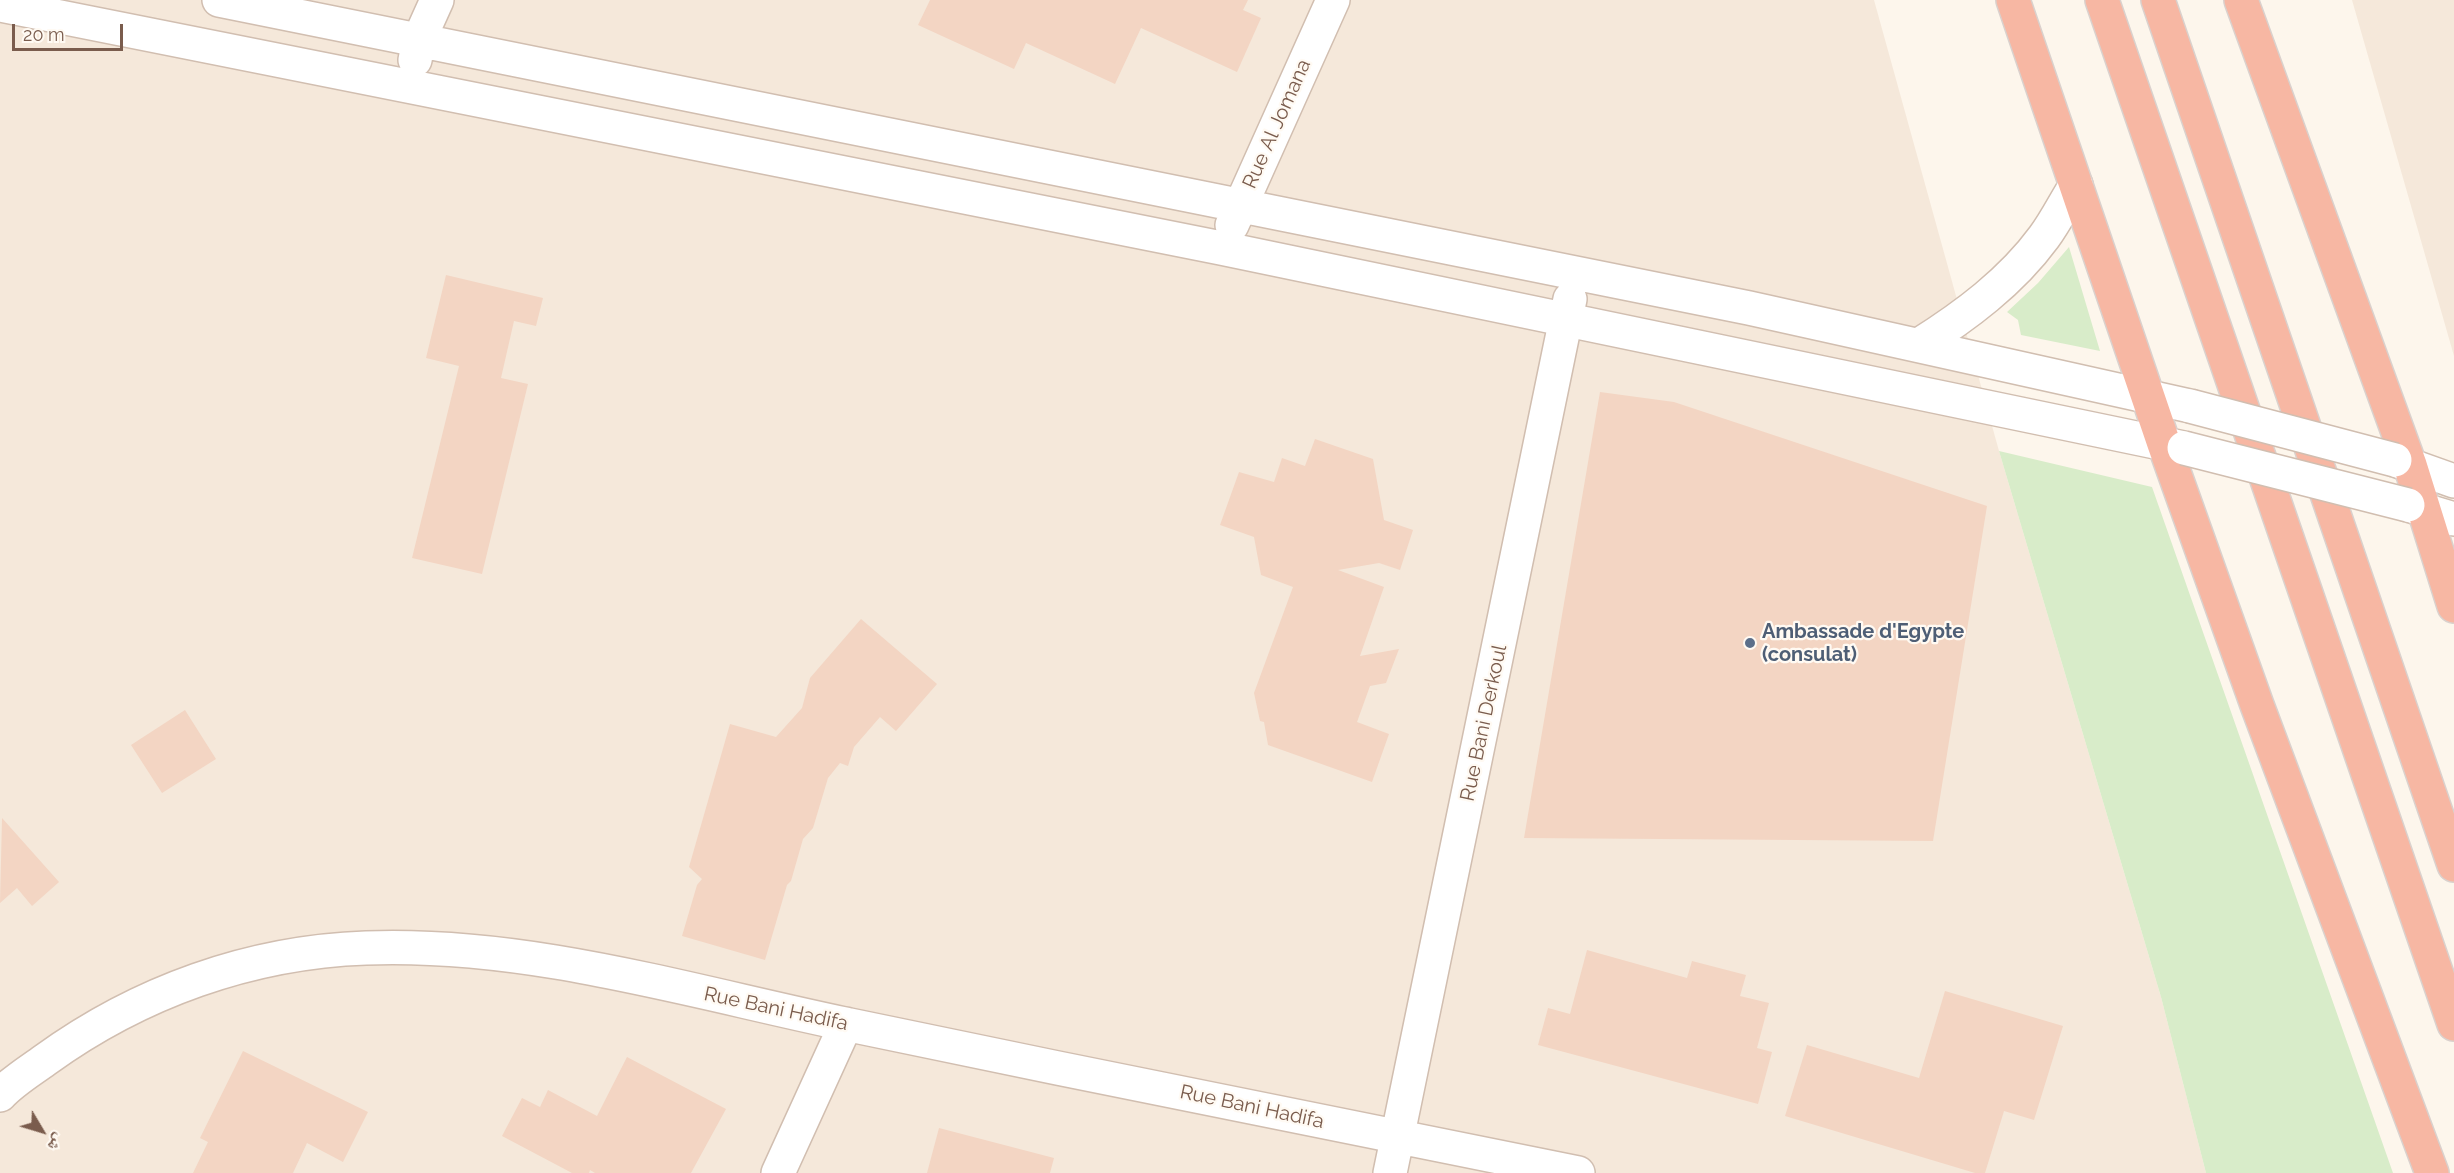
<!DOCTYPE html>
<html>
<head>
<meta charset="utf-8">
<style>
	body { margin:0 }
	#map { position:relative; width:2454px; height:1173px; overflow:hidden; background:#fdf6ec; font-family:Raleway,"Noto Naskh Arabic",sans-serif }
	canvas { display:block }
	.north { position:absolute; left:12px; top:1101px; width:60px; height:60px; -webkit-text-stroke:4px #fffaf3; paint-order:stroke; rotate:128deg; font-size:16px; font-weight:700; line-height:24px; text-align:center; color:#7a5c4d }
	.north::after { content:''; display:block; margin:auto; width:21px; height:27px; background:#7a5c4d; clip-path:polygon(50% 0,100% 100%,50% 72%,0 100%) }
	.scale { position:absolute; left:12px; top:24px; width:111px; height:27px; box-sizing:border-box; border:3px solid #7a5c4d; border-top:0; padding-left:8px; font-size:18px; line-height:21px; white-space:nowrap; color:#7a5c4d; -webkit-text-stroke:4px #fffaf3; paint-order:stroke }
</style>
</head>
<body>
<div id="map">
<canvas width="2454" height="1173"></canvas>
<div class="north">ش</div>
<div class="scale">20 m</div>
</div>
<script>
const g = document.querySelector('canvas').getContext('2d');
g.lineJoin = 'round';
function fillPath(path, color) {
  g.fillStyle = color;
  g.fill(path, 'evenodd');
}
function stroke(path, color, width, dash) {
  g.strokeStyle = color;
  g.lineWidth = width;
  g.lineCap = dash ? 'butt' : 'round';
  g.setLineDash(dash || []);
  g.stroke(path);
}
function write(font, color, halo, rows, align = 'center') {
  g.font = font + ' Raleway,sans-serif';
  g.lineWidth = 4.5;
  g.setLineDash([]);
  g.textBaseline = 'middle';
  g.strokeStyle = halo;
  g.fillStyle = color;
  for (const [text, x, y, turn = 0] of rows) {
    g.save();
    g.translate(x, y);
    g.rotate((+turn || 0) * Math.PI / 180);
    g.textAlign = isNaN(turn) ? turn : align;
    if (halo) g.strokeText(text, 0, 0);
    g.fillText(text, 0, 0);
    g.restore();
  }
}
fillPath(new Path2D(`
	M0 0H1874L1999 451 2161 997 2206 1173H0Z
	M2352 0H2454V356Z`), '#f5e8da');
fillPath(new Path2D(`
	M2069 247 2100 351 2021 335 2018 320 2007 312 2038 283Z
	M1999 451 2152 487 2393 1173H2206L2161 997Z`), '#d8ecc9');
fillPath(new Path2D(`
	M930 0H1248L1243 10 1261 18 1237 72 1141 28 1115 84 1026 43 1014 69 918 25Z
	M446 275 543 298 536 326 514 321 501 378 528 384 482 574 412 558 459 366 426 358Z
	M1600 392 1674 402 1987 506 1933 841 1524 838Z
	M1315 439 1373 459 1384 520 1413 530 1400 570 1379 563 1338 570 1384 587 1360 656 1399 649 1386 683 1370 686 1357 722 1389 734 1372 782 1268 745 1264 722 1260 721 1254 693 1293 587 1261 575 1254 537 1220 525 1239 472 1274 482 1282 458 1305 466Z
	M861 619 937 684 896 731 880 717 854 747 848 766 840 763 828 778 813 828 803 839 791 881 787 885 765 960 682 936 697 885 702 879 689 867 730 724 776 737 802 708 810 678Z
	M185 710 216 759 162 793 131 745Z
	M2 818 59 882 32 906 17 888 0 903Z
	M1587 950 1687 978 1692 961 1746 975 1740 996 1769 1003 1757 1048 1772 1052 1758 1104 1538 1045 1548 1008 1570 1014Z
	M1945 991 2063 1026 2034 1120 2004 1111 1985 1173H1975L1785 1116 1807 1045 1919 1078Z
	M243 1051 368 1112 343 1162 307 1143 293 1173H193L208 1142 200 1138Z
	M627 1057 726 1109 691 1173H595L590 1170 589 1173H572L502 1136 522 1098 540 1107 548 1090 597 1116Z
	M939 1128 1054 1158 1050 1173H927Z`), '#f3d5c3');
const minor = new Path2D(`
	M219 0 1749 308 2190 406
	M0 5 1221 248 2184 448
	M415 60 419 40 437 0
	M1232 225 1333 0
	M1919 345C1965 316 2011 282 2044 237 2056 221 2065 202 2076 185
	M2395 460 2454 481
	M2408 505 2454 519
	M0 1095C13 1081 30 1071 45 1060 139 992 250 952 366 948 528 942 688 991 845 1024 1089 1075 1333 1124 1578 1173
	M778 1173 846 1024
	M1390 1173 1570 299`);
const highway = new Path2D(`
	M2013 0 2164 444 2257 705 2432 1173
	M2102 0 2454 1024
	M2158 0 2454 865
	M2241 0 2410 465 2454 606`);
stroke(minor, '#d1beb0', 36);
stroke(highway, '#dad1cd', 36);
stroke(minor, '#fff', 33);
stroke(highway, '#f7b7a3', 33);
const minorBridge = new Path2D(`
	M2190 406 2395 460
	M2184 448 2408 505`);
stroke(minorBridge, '#d1beb0', 36, []);
stroke(minorBridge, '#fff', 33);
for (const [x, y, r, color] of [
	[1750,643,6,"#5c6f8a"]
]) {
  const dot = new Path2D();
  dot.arc(x, y, r, 0, 2 * Math.PI);
  g.fillStyle = color;
  g.fill(dot);
  stroke(dot, '#fffaf3', 2);
}
write('20px', '#7a5c4d', '#fffaf3', [
	["Rue Al Jomana",1277,124,-66],
	["Rue Bani Derkoul",1484,723,-78],
	["Rue Bani Hadifa",776,1009,12],
	["Rue Bani Hadifa",1252,1107,12]
]);
write('bold 20px', '#4e5e75', '#fffaf3', [
	["Ambassade d'Egypte",1762,632],
	["(consulat)",1762,655]
], 'left');
</script>
</body>
</html>
